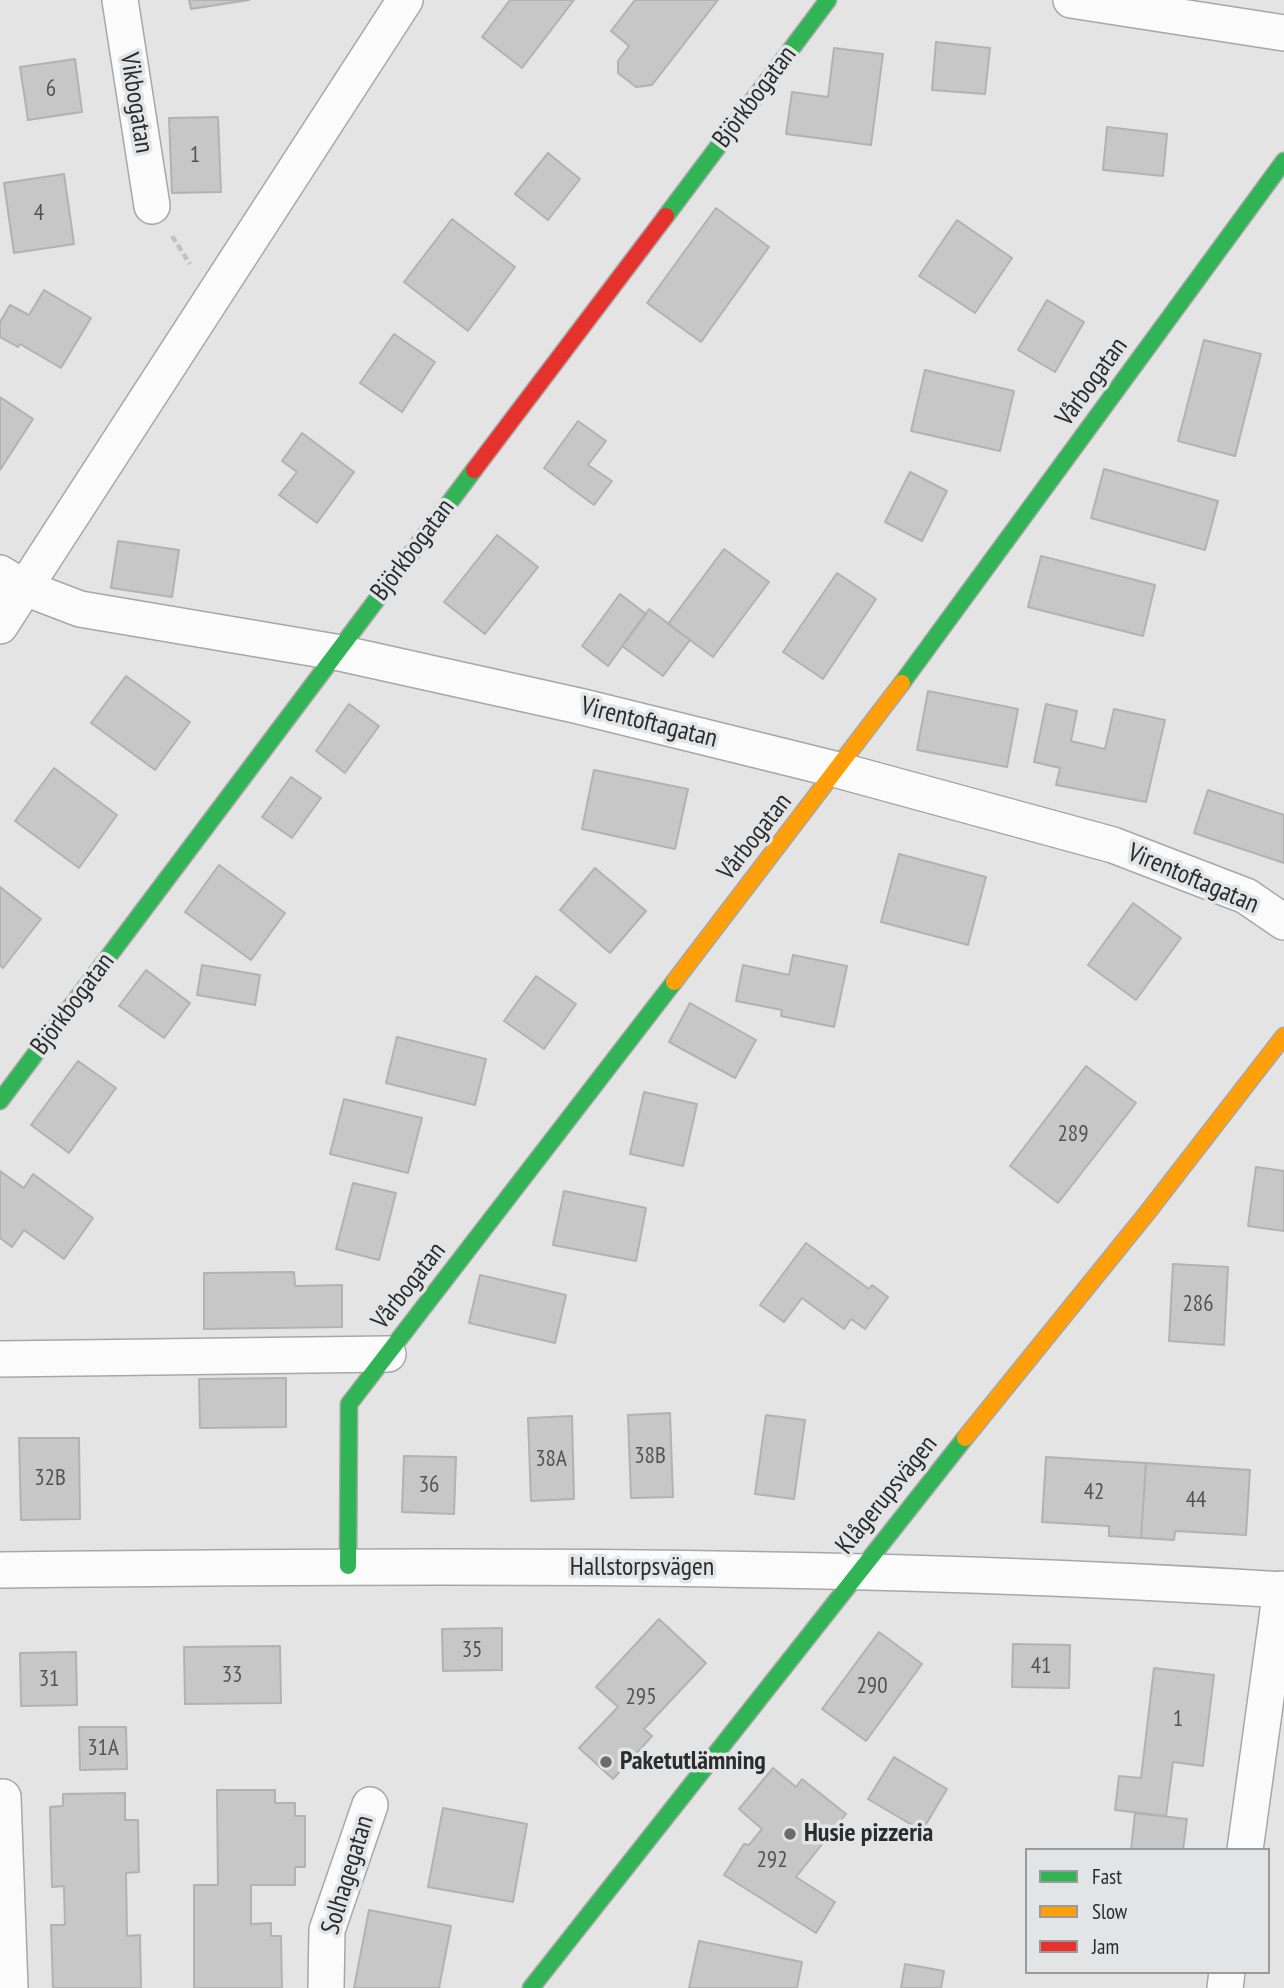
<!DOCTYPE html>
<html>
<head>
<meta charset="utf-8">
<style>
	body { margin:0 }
	#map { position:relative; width:1284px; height:1988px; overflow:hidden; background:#e4e4e4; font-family:"PT Sans Narrow",sans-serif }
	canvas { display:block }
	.legend { position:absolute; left:1025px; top:1848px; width:245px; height:126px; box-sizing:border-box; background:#e3e4e5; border:2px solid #9a9a9b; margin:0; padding:9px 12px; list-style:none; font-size:21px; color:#2c2c2d }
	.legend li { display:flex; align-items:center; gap:14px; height:35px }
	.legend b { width:35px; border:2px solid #9a9a9b }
</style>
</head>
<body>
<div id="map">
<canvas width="1284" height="1988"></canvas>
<ul class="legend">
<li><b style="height:9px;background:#30b455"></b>Fast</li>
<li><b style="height:9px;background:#ff9f0a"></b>Slow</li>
<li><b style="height:9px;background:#e5322d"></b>Jam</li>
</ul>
</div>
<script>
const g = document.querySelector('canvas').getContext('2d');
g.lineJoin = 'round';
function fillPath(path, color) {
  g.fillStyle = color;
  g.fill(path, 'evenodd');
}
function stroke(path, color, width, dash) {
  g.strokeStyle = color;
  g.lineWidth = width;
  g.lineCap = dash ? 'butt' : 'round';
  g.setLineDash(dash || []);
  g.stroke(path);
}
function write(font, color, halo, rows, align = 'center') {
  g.font = font + ' "PT Sans Narrow",sans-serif';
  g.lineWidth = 7;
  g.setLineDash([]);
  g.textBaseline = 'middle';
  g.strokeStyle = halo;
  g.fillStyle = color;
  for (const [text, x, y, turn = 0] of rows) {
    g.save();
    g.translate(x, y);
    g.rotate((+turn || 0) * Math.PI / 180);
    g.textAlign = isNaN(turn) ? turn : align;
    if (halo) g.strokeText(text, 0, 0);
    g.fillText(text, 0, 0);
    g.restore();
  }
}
const building = new Path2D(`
	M189 0H249L191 9Z
	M510 0H574L522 68 482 37Z
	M635 0H718L652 85 636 87 618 73V61L629 46 611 31Z
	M936 42 990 48 985 94 932 90Z
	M834 48 883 54 871 145 786 134 792 92 828 97Z
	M75 59 82 112 28 120 20 67Z
	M218 117 221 192 172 193 169 118Z
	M1107 127 1167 134 1163 176 1103 170Z
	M548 153 580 179 548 220 515 194Z
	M64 174 74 244 14 253 4 183Z
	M716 208 769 247 701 342 647 303Z
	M452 219 515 267 468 331 404 282Z
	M957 220 1012 258 975 313 919 276Z
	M44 290 91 318 61 368 20 344 18 347 0 337V322L10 305 29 315Z
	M1047 300 1084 322 1055 372 1018 350Z
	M394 334 435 362 402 412 360 383Z
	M1204 340 1261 354 1235 456 1178 441Z
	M925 370 1014 391 1000 451 911 431Z
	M0 397 33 419 0 470Z
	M578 421 606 441 588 465 612 481 594 505 544 468Z
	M302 433 354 472 317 523 279 495 297 472 282 461Z
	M1104 469 1218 501 1205 550 1091 518Z
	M910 472 947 491 922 541 885 522Z
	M497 535 538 567 485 634 444 602Z
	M118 541 179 550 172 597 111 588Z
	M724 549 769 582 713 657 668 624Z
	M1041 556 1155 585 1143 636 1028 607Z
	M837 573 876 599 823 679 783 652Z
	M620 594 646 614 608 666 582 646Z
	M649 609 690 640 663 676 622 646Z
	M126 676 190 722 155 770 91 723Z
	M928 691 1018 709 1007 767 917 750Z
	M349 704 379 726 345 773 316 751Z
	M1046 704 1077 711 1071 741 1105 749 1114 709 1165 720 1146 802 1056 785 1060 768 1034 762Z
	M54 768 117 815 79 868 15 821Z
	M594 770 688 789 675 849 582 829Z
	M291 777 321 798 292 838 262 817Z
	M1208 790 1284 815V863L1194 833Z
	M899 854 986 877 968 945 881 922Z
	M219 865 285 913 251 960 185 912Z
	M595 868 646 911 610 953 560 910Z
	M0 887 41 919 3 968 0 965Z
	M1133 903 1181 938 1136 1000 1088 965Z
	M793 955 847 966 834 1027 781 1016 782 1010 736 1001 743 965 789 975Z
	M202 965 260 975 255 1005 197 995Z
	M146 970 190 1003 164 1038 119 1006Z
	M536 976 576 1004 544 1049 504 1021Z
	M690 1003 756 1040 735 1078 669 1042Z
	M397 1037 486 1059 475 1105 386 1083Z
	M78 1061 116 1088 69 1153 31 1125Z
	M1086 1066 1136 1103 1058 1203 1010 1166Z
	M644 1092 697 1104 683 1166 630 1154Z
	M344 1099 422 1118 408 1173 330 1154Z
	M1256 1167 1284 1171V1231L1248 1226Z
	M0 1171 24 1188 33 1174 93 1218 64 1259 24 1230 12 1247 0 1238Z
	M353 1183 396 1193 379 1260 336 1249Z
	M564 1191 646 1208 636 1261 553 1245Z
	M806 1243 869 1289 872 1285 888 1297 865 1329 851 1319 844 1329 802 1298 784 1322 760 1305Z
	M1173 1264 1228 1267 1224 1345 1169 1341Z
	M294 1272 295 1286 342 1285V1327L204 1329V1273Z
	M480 1275 566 1295 555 1343 469 1323Z
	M286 1378V1427L200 1428 199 1379Z
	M670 1413 673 1497 631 1498 628 1415Z
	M766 1415 805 1420 794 1499 755 1494Z
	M572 1416 574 1499 531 1501 528 1418Z
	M19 1438H79L80 1519 21 1520Z
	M404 1456 456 1457 454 1514 402 1512Z
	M1046 1457 1146 1463 1141 1538 1109 1536V1526L1042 1522Z
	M1146 1463 1250 1470 1246 1535 1175 1531 1174 1540 1141 1538Z
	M659 1619 706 1663 644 1729 652 1736 613 1779 579 1748 618 1707 596 1687Z
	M502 1628V1670L443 1671 442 1629Z
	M879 1632 922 1664 866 1741 822 1709Z
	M1013 1644 1070 1645 1069 1688 1012 1687Z
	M280 1646 281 1703 185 1704 184 1647Z
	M76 1652 77 1705 21 1706 20 1653Z
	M1154 1668 1214 1675 1203 1766 1173 1762 1166 1816 1115 1810 1119 1776 1141 1778Z
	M79 1727H126L127 1769 80 1770Z
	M894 1757 947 1789 922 1831 868 1799Z
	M773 1768 796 1787 802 1779 846 1814 796 1877 835 1902 816 1933 724 1875 744 1844 749 1845 762 1829 739 1809Z
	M217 1790H275V1803H295V1816H305V1867H295V1885H251V1924L271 1923V1936H281L282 1988H194V1885H218Z
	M125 1793V1820H138L139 1872 126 1873 127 1936 140 1935 141 1988H53L51 1925H65L64 1886 52 1887 50 1807 63 1806V1794Z
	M443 1808 527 1824 513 1902 428 1887Z
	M1135 1813 1187 1819 1183 1850H1131Z
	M369 1910 451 1926 439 1988H354Z
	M699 1941 802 1962 797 1988H689Z
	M905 1964 944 1971 941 1988H901Z`);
fillPath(building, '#c7c7c7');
stroke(building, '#b2b2b2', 2);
const street = new Path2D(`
	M120 0 152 206
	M1071 0 1284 33
	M0 573 25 588 80 609 335 652 579 706 838 770 1113 845 1246 896 1284 922
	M0 626 405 0
	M0 1359 388 1354
	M0 1570C428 1565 856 1563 1284 1590
	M3 1797 10 1988
	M1245 1850 1281 1589
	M326 1988 327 1930 370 1805
	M1225 1988 1227 1972`);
const fast = new Path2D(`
	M666 216 828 0
	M902 683 1284 161
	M0 1101 474 470
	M348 1566 349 1404 674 982
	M531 1988 965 1438`);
const slow = new Path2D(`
	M674 982 902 683
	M965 1438 1147 1213 1284 1036`);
const jam = new Path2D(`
	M474 470 666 216`);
stroke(street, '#a7a7a7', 38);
stroke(fast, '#a7a7a7', 19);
stroke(slow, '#a7a7a7', 19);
stroke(jam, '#a7a7a7', 19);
stroke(new Path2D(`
	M172 236 190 264`), '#c3c3c4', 4.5, [7, 3.5]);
stroke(street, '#fbfbfb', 35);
stroke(fast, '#30b455', 16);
stroke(slow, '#ff9f0a', 16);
stroke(jam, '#e5322d', 16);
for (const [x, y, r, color] of [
	[606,1762,7,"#6c6c6d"],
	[790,1834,7,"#6c6c6d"]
]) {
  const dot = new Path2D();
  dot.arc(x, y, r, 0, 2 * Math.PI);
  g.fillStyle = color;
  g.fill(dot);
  stroke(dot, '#e3e4e5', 2.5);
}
write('23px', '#535354', null, [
	["6",51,89],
	["1",195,155],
	["4",39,213],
	["289",1073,1134],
	["286",1198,1304],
	["38B",650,1456],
	["38A",551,1459],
	["32B",50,1478],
	["36",429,1485],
	["42",1094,1492],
	["44",1196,1500],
	["35",472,1650],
	["41",1041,1666],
	["33",232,1675],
	["31",49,1679],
	["290",872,1686],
	["295",641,1697],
	["1",1178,1719],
	["31A",103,1748],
	["292",772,1860]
]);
write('26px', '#2c2c2d', '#e3e4e5', [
	["Björkbogatan",755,97,-53],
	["Vikbogatan",136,103,81],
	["Vårbogatan",1092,382,-54],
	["Björkbogatan",413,550,-53],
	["Virentoftagatan",649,723,14],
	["Vårbogatan",755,837,-52],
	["Virentoftagatan",1193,879,23],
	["Björkbogatan",73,1004,-53],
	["Vårbogatan",409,1286,-52],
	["Klågerupsvägen",887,1495,-51],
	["Hallstorpsvägen",642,1568],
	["Solhagegatan",348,1875,-73]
]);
write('bold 26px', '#2c2c2d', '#e3e4e5', [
	["Paketutlämning",620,1762],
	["Husie pizzeria",804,1834]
], 'left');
</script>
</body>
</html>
